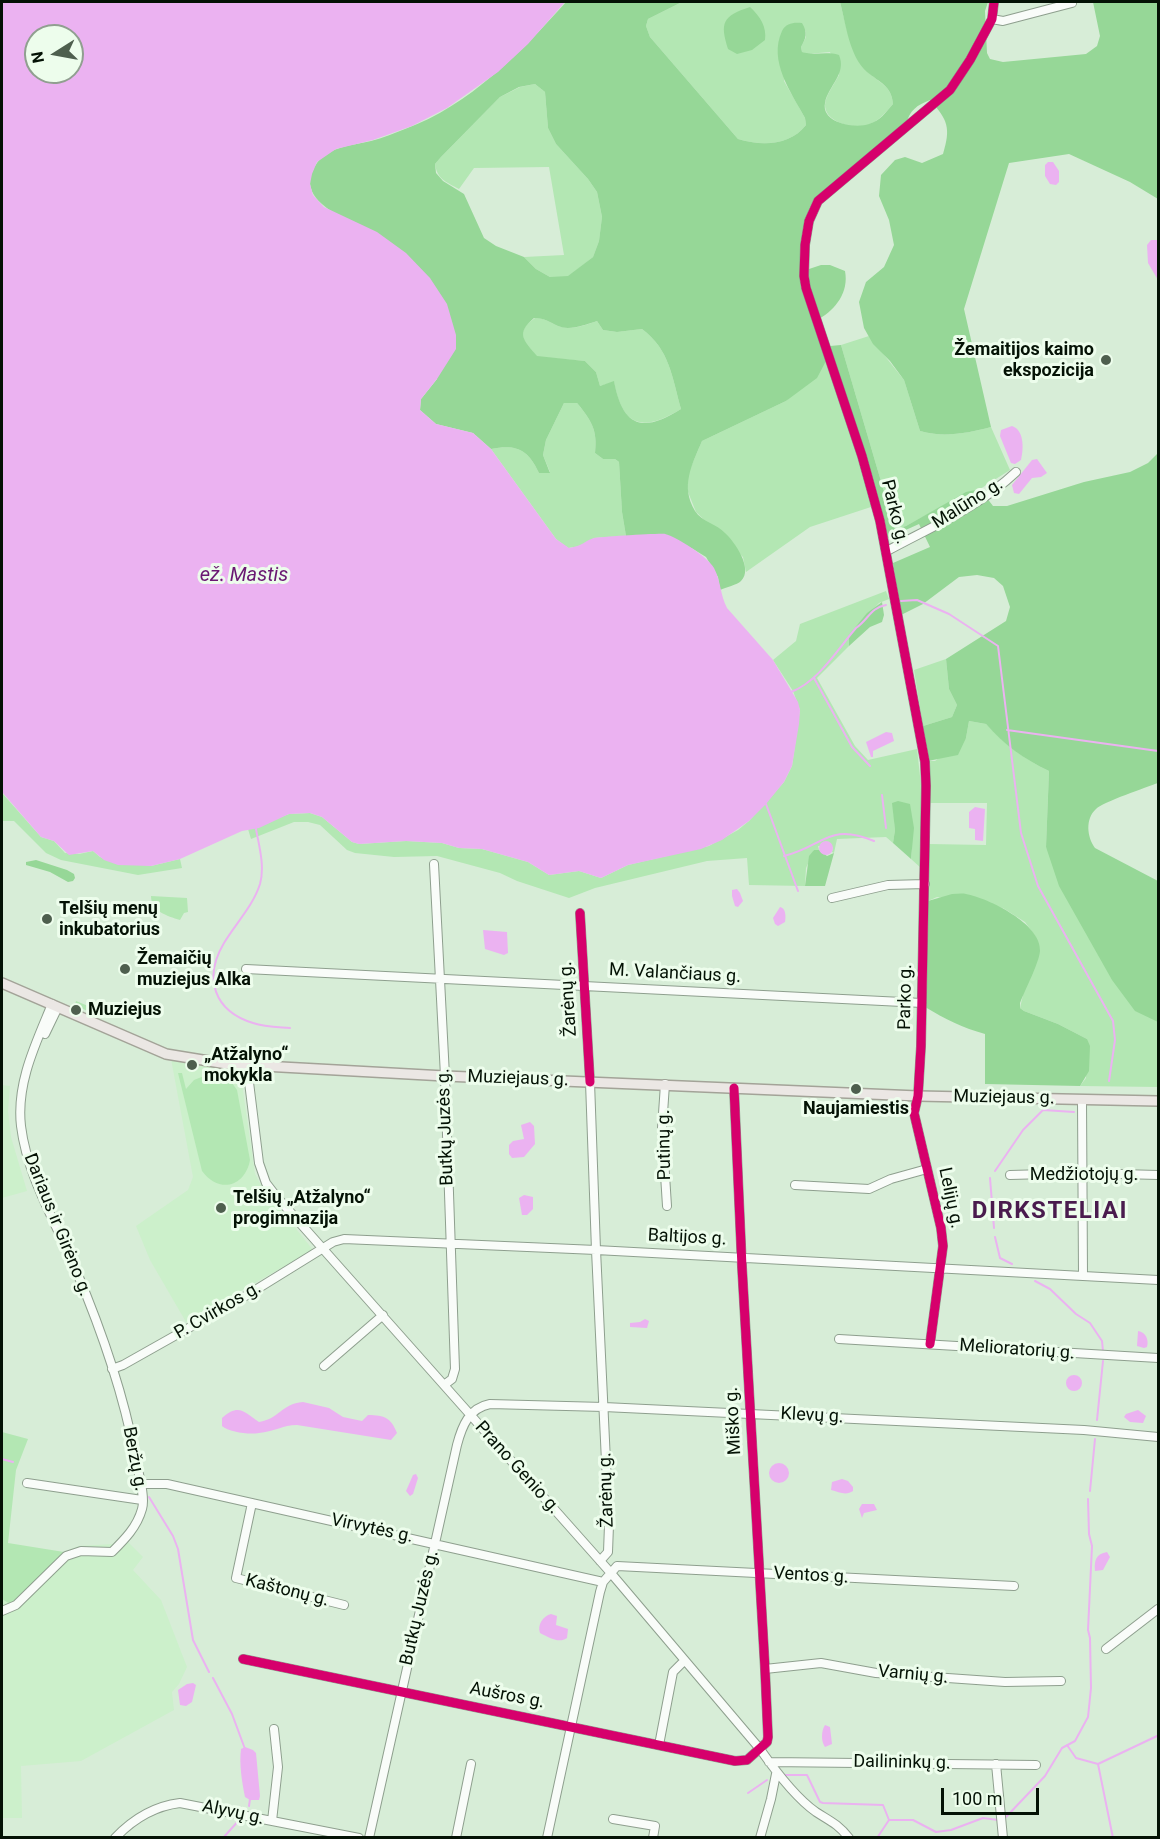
<!DOCTYPE html>
<html>
<head>
<meta charset="utf-8">
<style>
	body { margin:0 }
	#map { position:relative; width:1160px; height:1839px; overflow:hidden; background:#d7edd7; font-family:Roboto,sans-serif }
	canvas { display:block }
	.frame { position:absolute; inset:0; border:3px solid #041205; pointer-events:none }
	.north { position:absolute; left:24px; top:24px; width:60px; height:60px; box-sizing:border-box; background:#edfdec; border:2px solid #909f90; border-radius:50%; rotate:259deg; font-size:16px; font-weight:700; line-height:24px; text-align:center; color:#041205 }
	.north::after { content:''; display:block; margin:auto; width:21px; height:27px; background:#4e5f4e; clip-path:polygon(50% 0,100% 100%,50% 72%,0 100%) }
	.scale { position:absolute; left:941px; top:1788px; width:98px; height:27px; box-sizing:border-box; border:3px solid #041205; border-top:0; padding-left:8px; font-size:18px; line-height:21px; white-space:nowrap; color:#041205; -webkit-text-stroke:4px #edfdec; paint-order:stroke }
</style>
</head>
<body>
<div id="map">
<canvas width="1160" height="1839"></canvas>
<div class="frame"></div>
<div class="north">N</div>
<div class="scale">100 m</div>
</div>
<script>
const g = document.querySelector('canvas').getContext('2d');
g.lineJoin = 'round';
function fillPath(path, color) {
  g.fillStyle = color;
  g.fill(path, 'evenodd');
}
function stroke(path, color, width, dash) {
  g.strokeStyle = color;
  g.lineWidth = width;
  g.lineCap = dash ? 'butt' : 'round';
  g.setLineDash(dash || []);
  g.stroke(path);
}
function write(font, color, halo, rows, align = 'center') {
  g.font = font + ' Roboto,sans-serif';
  g.lineWidth = 6;
  g.setLineDash([]);
  g.textBaseline = 'middle';
  g.strokeStyle = halo;
  g.fillStyle = color;
  for (const [text, x, y, turn = 0] of rows) {
    g.save();
    g.translate(x, y);
    g.rotate((+turn || 0) * Math.PI / 180);
    g.textAlign = isNaN(turn) ? turn : align;
    if (halo) g.strokeText(text, 0, 0);
    g.fillText(text, 0, 0);
    g.restore();
  }
}
fillPath(new Path2D(`
	M171 1059 204 1066 240 1070 255 1174 261 1185 313 1250 186 1322 150 1260 136 1226 188 1190 193 1177Z
	M2 1085 10 1086 8 1111 11 1137 27 1191 2 1198Z
	M122 1536 143 1557 133 1570 161 1600 187 1667 179 1684 172 1692 174 1710 81 1761 21 1766 22 1818H2V1599L10 1604 22 1596 64 1552 79 1546 113 1544Z`), '#ccf0cb');
fillPath(new Path2D(`
	M682 2H840C845 21 852 58 868 72 879 83 892 86 893 104 886 112 879 121 868 125 854 129 825 123 825 105 825 96 835 83 839 75L830 52 807 54 802 52 801 47 806 37V30L784 81 805 118 806 125C790 146 761 146 738 139L650 37 646 26 648 19Z
	M535 84 545 92 548 128 556 144 588 179 597 192 602 217 599 241 593 257 568 277H550L536 269 524 257 564 255 549 167 474 168 459 189C446 182 437 179 435 164L441 157 500 97 520 87Z
	M535 318C545 318 549 322 558 326 570 331 586 325 597 321L603 330 617 332 642 329C670 350 672 377 681 409 643 432 623 428 614 382L600 386 596 372 585 361 537 357 524 340 522 333 526 325Z
	M869 336 904 380 920 431C943 438 969 433 991 427L1010 470 980 489 966 493 906 526 895 529 841 345Z
	M827 359 874 506 810 527 746 572 743 557 696 512 688 492 687 476 702 441 786 401Z
	M564 403H577C591 420 598 430 595 453L603 459H615L619 462 622 512 626 536 594 538 581 546 568 548 556 539 491 449C516 444 528 449 539 473L550 472 543 455 546 440Z
	M886 591 889 599 879 603 849 635V646L817 678 855 746 868 760 917 749 923 803 921 868 911 859 912 849 893 803 895 830 893 843 886 837 837 839 834 853 832 852 833 847 818 846 819 850H814L806 868 805 886 749 885 747 858 707 861 595 888 569 898 517 881 500 873 437 856 394 857 355 853 347 850 320 825 308 822H294L251 839 248 829 289 814 310 813 322 817 352 842 359 844 406 841 442 843 459 848 482 849 528 862 549 875 579 871 601 878 628 865 709 846 738 830 749 821 784 782 792 766 800 710 793 691 773 660 796 641 800 624Z
	M946 659 949 689 957 705 952 717 923 726 914 670Z
	M969 721 986 724C1005 745 1024 759 1049 771L1046 847 1158 1022V1087L1080 1086 1086 1078 1087 1039 1058 1024 1024 1011 1020 1008 1036 937 1025 922 1003 908 937 897 928 901 929 844 986 845 987 803H929L928 761H935L966 738Z
	M2 793 41 837 54 841 65 853 79 854 93 851 100 857 151 866 180 859 182 868 138 875 61 860 46 853 14 821H2Z
	M151 896 187 898 188 912 184 913 180 920C167 916 151 911 151 896Z
	M76 1001 105 1013 102 1018 75 1005Z
	M178 1073H182L186 1089 194 1080 204 1076 216 1075 232 1083 237 1090 250 1160C245 1187 219 1194 202 1171Z
	M2 1432 28 1439 16 1470 8 1543 64 1552 22 1596 10 1604 2 1599Z`), '#b3e7b3');
fillPath(new Path2D(`
	M566 2H682L648 19 646 26 650 37 738 139C761 146 790 146 806 125L805 118C791 92 768 61 782 31 786 23 794 22 802 23 808 33 806 38 801 47L802 52C814 56 826 51 839 55 847 74 828 86 825 103 821 123 855 129 869 124 880 121 886 112 893 104 892 86 879 82 867 72 849 56 846 24 840 2H988L985 11 987 53 990 59 1003 62 1086 54 1097 46 1100 36 1093 2H1158V199L1130 182 1069 154 1009 163 964 309 991 427C969 433 943 438 920 431L904 380 890 361 873 344 864 328 859 302 866 282 884 267 894 245 889 220 879 196 881 175 895 160 905 157 922 163 943 154C951 128 948 120 930 100 917 105 910 110 906 124L814 199 809 209 800 275 801 288 827 359 817 378 786 401 702 441C692 465 680 486 695 511 702 522 717 524 725 533 734 541 754 569 741 581 737 585 726 587 720 590L718 577 706 557 693 549 664 534 626 536 622 512 619 462 615 459H603L595 453C598 430 591 420 577 403H564L546 440 543 455 550 473H539C528 449 516 444 491 449L473 433 436 424 420 410 421 399 437 379 340 216C319 205 299 188 317 163 328 147 353 145 371 141 383 138 394 133 405 129 469 106 522 51 566 2ZM535 84 545 92 548 128 556 144 588 179 597 192 602 217 599 241 593 257 568 276 550 277 536 269 524 257 496 246 484 238 464 194 443 181 436 173 435 164 441 157 500 97 519 87ZM534 318C545 318 549 322 558 326 569 331 585 325 597 321L603 330 617 332 642 329C670 350 672 377 681 409 643 433 623 428 614 381L600 386 596 372 585 361 537 356C524 340 515 334 534 318Z
	M750 7C760 16 767 27 765 40L752 50 737 54 728 49C720 23 722 16 750 7Z
	M821 265H830L845 271C849 292 836 309 819 319L810 297 806 270Z
	M841 345 895 529 906 526 966 492 980 489 993 506H1007L1084 482 1130 472 1148 463 1158 453V783C1147 787 1103 802 1096 809 1085 819 1087 837 1095 848L1158 881V1022L1135 1011 1112 980 1059 886 1046 847 1049 771C1024 759 1004 745 986 724L969 721 966 738 958 755 928 761 923 726 952 717 957 705 949 689 946 659 1006 621 1010 607 1003 586 994 578 977 575 959 577 923 604 901 615 893 563 930 547 919 524 888 538 830 346Z
	M882 602 884 615 882 622 870 627 849 646V635L867 613Z
	M898 801 910 804 914 828 911 859 893 843 895 830 892 803Z
	M814 850H819L827 856 834 853 825 886H805L809 856Z
	M36 860 67 870 74 874 75 878 73 881 68 882 50 872 26 865V862Z
	M952 894C957 894 962 893 966 894 988 898 1042 924 1040 951 1039 963 1025 990 1020 1003V1008L1024 1011 1058 1024 1087 1039 1090 1046 1089 1071 1080 1086 985 1084V1034C963 1028 945 1019 925 1007L928 901Z`), '#96d797');
fillPath(new Path2D(`
	M2 2H565L528 44 498 72 447 108 412 126 373 140 336 149 317 162 312 174 310 184 313 195 324 207 377 232 406 253 430 278 447 304 456 335V349L437 379 421 399 420 410 436 424 473 433 491 449 556 539 569 548C583 546 584 541 594 538 599 537 661 533 665 534 677 537 708 557 714 568 721 581 720 595 727 608L773 660 798 702 800 710 799 724 792 766 784 782 766 804 749 821 722 840 701 849 628 865 601 878 579 871 549 875 528 862 482 849 459 848 442 843 406 841 359 844 352 842 322 817 310 813 289 814 259 828 242 831 180 859 151 866 118 865 104 860 93 851 69 855 54 841 41 837 2 792ZM36 36H72V72H36Z
	M1048 162H1053L1059 171V182L1056 185 1050 184 1045 176V165Z
	M1151 240H1158V280L1148 263 1147 245Z
	M1012 426C1024 430 1024 448 1021 460L1015 464 1011 463 1000 436 1001 430Z
	M1037 459 1047 473 1041 477 1032 478 1019 494 1014 493 1012 485 1032 460Z
	M886 732 892 733 894 741 873 751V757H871L866 742Z
	M975 807 985 809 983 841 975 840V829L969 828V812Z
	M819 848a7 7 0 1 1 14 0a7 7 0 1 1-14 0Z
	M737 889 740 893 743 901 738 907 735 906 732 896V890Z
	M780 907C786 908 786 917 785 922L778 926 775 924 773 918Z
	M483 930 507 932 508 953 504 955 485 949Z
	M530 1122 534 1126 535 1144 524 1157 512 1158 509 1154V1145L513 1141 524 1139 521 1125Z
	M524 1195 533 1197V1209L527 1215H522L519 1198Z
	M645 1319 649 1321 647 1328 630 1327V1323L640 1322Z
	M1138 1331C1146 1332 1149 1340 1147 1347L1144 1348 1137 1346Z
	M1066 1383a8 8 0 1 1 16 0a8 8 0 1 1-16 0Z
	M303 1402 329 1408 343 1417 362 1421 368 1415C385 1415 391 1418 397 1433L391 1440 297 1425C283 1425 273 1432 259 1433 249 1435 229 1432 222 1426V1418C239 1403 244 1412 259 1422 279 1419 281 1404 303 1402Z
	M1138 1410 1146 1416 1143 1423 1130 1422 1124 1417 1126 1414Z
	M769 1473a10 10 0 1 1 20 0a10 10 0 1 1-20 0Z
	M416 1474 418 1478 413 1494 410 1496 406 1491 413 1475Z
	M842 1479 848 1481 853 1487V1491C846 1496 839 1492 831 1490L832 1482Z
	M862 1504H874L877 1510 864 1513 862 1518 859 1509Z
	M1107 1552 1110 1557 1103 1570 1095 1571C1094 1560 1096 1554 1107 1552Z
	M551 1614 557 1616 556 1625 568 1629 567 1638C559 1644 548 1637 540 1633 537 1625 543 1616 551 1614Z
	M193 1683 196 1685 192 1702 186 1706 180 1705 178 1690 187 1684Z
	M825 1725 830 1727 832 1744 825 1747C821 1742 821 1731 825 1725Z
	M245 1747 253 1750 256 1753 260 1796 259 1800H250L245 1797C242 1782 239 1764 241 1749Z`), '#ebb2f1');
stroke(new Path2D(`
	M901 601 917 600 949 614 998 646 1021 833 1038 886 1113 1021 1115 1040 1109 1081
	M814 678 852 747 870 766
	M791 692C819 681 837 650 856 628 869 619 870 608 886 605
	M1007 730 1158 751
	M882 795 886 828
	M766 804 798 891
	M256 829C259 846 265 866 260 884 253 906 236 923 224 943 203 978 214 1011 253 1023 265 1027 278 1027 290 1028
	M784 856C824 846 829 822 874 841
	M995 1171 1023 1130 1043 1110 1074 1112
	M990 1178 994 1228
	M995 1237 1000 1258 1012 1264
	M1035 1281 1050 1289 1076 1314 1090 1323 1102 1341 1103 1351
	M1097 1420 1103 1361
	M2 1459 13 1462
	M1090 1491 1095 1439
	M149 1497 173 1536 178 1549 193 1640 209 1672
	M213 1678 232 1714 245 1749
	M1067 1745 1076 1758 1098 1764 1113 1838
	M1098 1764 1157 1736
	M785 1775H807L820 1802 823 1803 883 1805 889 1820
	M748 1793 767 1780
	M249 1806 250 1799
	M1006 1817 1045 1776 1062 1748 1075 1741 1088 1717 1091 1688 1090 1638 1088 1630 1092 1546 1089 1534 1088 1499
	M223 1838 240 1819
	M877 1838 889 1820H913L936 1832 951 1830 983 1818 998 1820`), '#ebb2f1', 2);
const minor = new Path2D(`
	M992 19 1003 21 1072 3
	M887 551C931 527 979 507 1016 472
	M434 864 445 1076 455 1369 452 1379 444 1385
	M832 898 888 885 925 884
	M580 913 590 1082 596 1250 609 1525 608 1552 600 1561
	M246 969 922 1003
	M45 1034 58 1007
	M247 1066 259 1163 266 1183 276 1196 610 1572 760 1749C774 1769 796 1798 816 1812 830 1821 838 1824 849 1838
	M665 1084 662 1128 667 1206
	M1082 1100 1083 1276
	M1010 1175 1083 1173 1158 1175
	M795 1185 869 1189 891 1179 927 1169
	M839 1339 1158 1358
	M930 1344 943 1246 941 1228 914 1113 918 1096 921 1046 926 786 925 762 880 521 862 456 806 288 804 276 805 245 809 221 818 201 950 90 970 60 992 19 994 2
	M324 1366 383 1315
	M112 1369 123 1365 249 1294 333 1242 344 1239 596 1250 1158 1280
	M27 1483 142 1500
	M140 1484H167L603 1582
	M252 1503 236 1578 344 1605
	M2 1611 16 1605 66 1556 81 1551 112 1552C125 1539 137 1527 142 1509 146 1496 137 1469 135 1455 123 1392 101 1329 76 1270 56 1223 27 1176 21 1126 16 1083 36 1043 52 1004
	M1106 1649 1158 1609
	M243 1659 735 1761 747 1760 767 1742 768 1737 765 1669 742 1267 734 1088
	M765 1669 821 1663 876 1673 1005 1682 1061 1681
	M659 1745 673 1672 684 1661
	M769 1762 1036 1765
	M996 1764 1003 1838
	M613 1819 655 1826 653 1838
	M272 1821 278 1767 274 1729
	M115 1838C133 1819 155 1806 180 1803L359 1838
	M369 1838 457 1445C462 1426 469 1408 490 1404L604 1407 1084 1430 1158 1437
	M456 1838 471 1764
	M547 1838 600 1592 603 1582 617 1566 1014 1586
	M760 1838 771 1799 776 1774`);
const major = new Path2D(`
	M2 983 166 1054 227 1064 445 1076 918 1096 1158 1101`);
stroke(minor, '#8e9f8e', 10);
stroke(major, '#a3a398', 12);
stroke(minor, '#f9fcf9', 8);
stroke(major, '#ebe7e4', 9);
stroke(new Path2D(`
	M580 913 590 1082
	M930 1344 943 1246 941 1228 914 1113 918 1096 921 1046 926 786 925 762 880 521 862 456 806 288 804 276 805 245 809 221 818 201 950 90 970 60 992 19 994 2
	M243 1659 735 1761 747 1760 767 1742 768 1737 765 1669 742 1267 734 1088`), '#d6006c', 9);
for (const [x, y, r, color] of [
	[1106,360,6,"#4e5f4e"],
	[47,919,6,"#4e5f4e"],
	[125,969,6,"#4e5f4e"],
	[76,1010,6,"#4e5f4e"],
	[192,1065,6,"#4e5f4e"],
	[856,1089,6,"#4e5f4e"],
	[221,1208,6,"#4e5f4e"]
]) {
  const dot = new Path2D();
  dot.arc(x, y, r, 0, 2 * Math.PI);
  g.fillStyle = color;
  g.fill(dot);
  stroke(dot, '#edfdec', 2);
}
write('bold 18px', '#041205', '#edfdec', [
	["Žemaitijos kaimo",1094,350,"right"],
	["ekspozicija",1094,371,"right"],
	["Telšių menų",59,909],
	["inkubatorius",59,930],
	["Žemaičių",137,959],
	["muziejus Alka",137,980],
	["Muziejus",88,1010],
	["„Atžalyno“",204,1055],
	["mokykla",204,1076],
	["Naujamiestis",856,1109,"center"],
	["Telšių „Atžalyno“",233,1198],
	["progimnazija",233,1219]
], 'left');
write('18px', '#041205', '#edfdec', [
	["Malūno g.",968,504,-32],
	["Parko g.",894,512,76],
	["M. Valančiaus g.",675,974,3],
	["Parko g.",906,997,-89],
	["Žarėnų g.",569,999,-94],
	["Muziejaus g.",518,1079,2],
	["Muziejaus g.",1004,1098,1],
	["Butkų Juzės g.",446,1127,-92],
	["Putinų g.",665,1145,-91],
	["Medžiotojų g.",1084,1175],
	["Lelijų g.",950,1198,78],
	["Dariaus ir Girėno g.",57,1225,68],
	["Baltijos g.",687,1238,3],
	["P. Cvirkos g.",218,1311,-30],
	["Melioratorių g.",1017,1350,4],
	["Klevų g.",812,1416,3],
	["Miško g.",734,1421,-93],
	["Beržų g.",134,1459,79],
	["Prano Genio g.",517,1468,48],
	["Žarėnų g.",607,1490,-92],
	["Virvytės g.",372,1529,12],
	["Ventos g.",811,1576,3],
	["Kaštonų g.",287,1591,14],
	["Butkų Juzės g.",420,1608,-77],
	["Varnių g.",913,1675,5],
	["Aušros g.",507,1696,11],
	["Dailininkų g.",902,1763,1],
	["Alyvų g.",233,1813,12]
]);
write('italic 20px', '#6a1872', '#edfdec', [
	["ež. Mastis",244,576]
]);
g.letterSpacing = '1.5px';
write('bold 24px', '#4a1c4e', '#edfdec', [
	["DIRKSTELIAI",1050,1212]
]);
g.letterSpacing = '0px';
</script>
</body>
</html>
